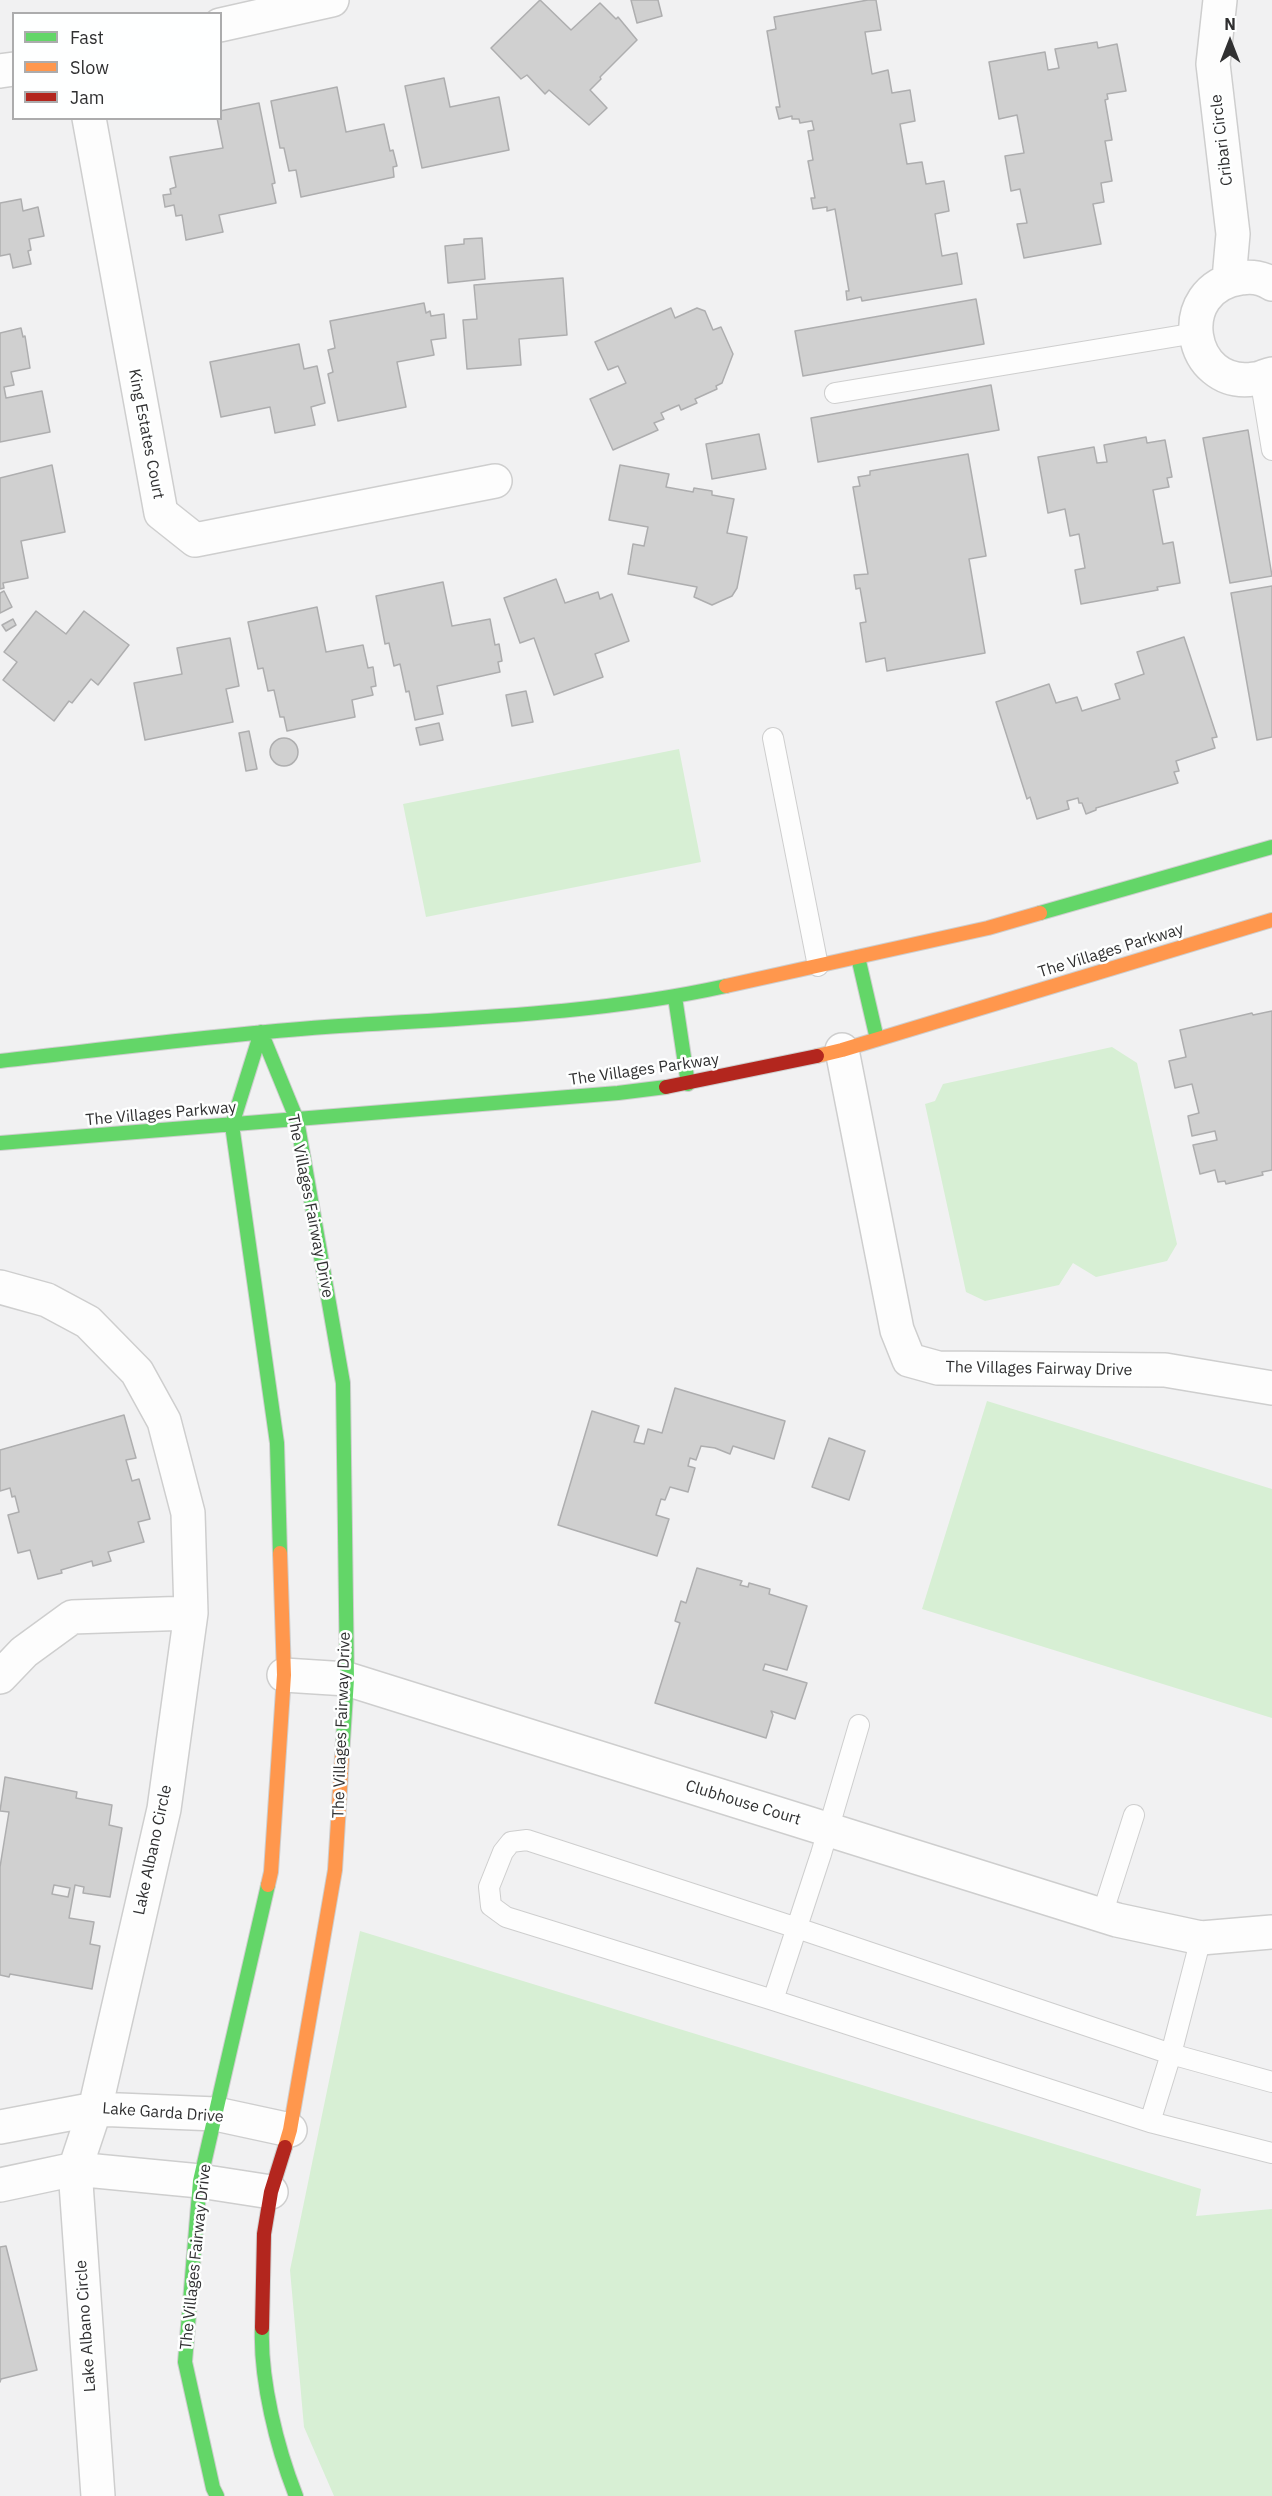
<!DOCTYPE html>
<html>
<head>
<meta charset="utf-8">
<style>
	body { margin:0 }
	#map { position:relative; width:1272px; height:2496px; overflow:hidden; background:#f1f1f2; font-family:"IBM Plex Sans",sans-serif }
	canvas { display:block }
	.legend { position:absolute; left:12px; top:12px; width:210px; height:108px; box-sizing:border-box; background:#feffff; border:2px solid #acacad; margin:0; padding:8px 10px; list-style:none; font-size:18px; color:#303031 }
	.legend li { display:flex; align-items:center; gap:12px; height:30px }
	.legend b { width:30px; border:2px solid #acacad }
	.north { position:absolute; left:1200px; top:12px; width:60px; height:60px; -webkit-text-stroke:4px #feffff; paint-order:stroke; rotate:0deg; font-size:16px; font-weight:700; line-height:24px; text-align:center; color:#303031 }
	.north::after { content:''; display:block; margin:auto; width:21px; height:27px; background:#303031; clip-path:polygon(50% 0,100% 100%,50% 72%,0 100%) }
</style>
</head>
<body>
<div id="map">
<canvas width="1272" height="2496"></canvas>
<ul class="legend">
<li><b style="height:8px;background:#63d668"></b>Fast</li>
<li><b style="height:8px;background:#ff974d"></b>Slow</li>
<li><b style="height:8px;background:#b3261e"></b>Jam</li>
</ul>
<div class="north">N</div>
</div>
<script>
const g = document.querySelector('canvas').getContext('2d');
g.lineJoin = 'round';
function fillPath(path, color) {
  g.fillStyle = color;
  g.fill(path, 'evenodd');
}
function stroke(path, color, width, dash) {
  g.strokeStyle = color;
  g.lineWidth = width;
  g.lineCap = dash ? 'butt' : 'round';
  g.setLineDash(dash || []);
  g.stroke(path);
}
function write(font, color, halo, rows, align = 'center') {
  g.font = font + ' "IBM Plex Sans",sans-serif';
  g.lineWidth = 5;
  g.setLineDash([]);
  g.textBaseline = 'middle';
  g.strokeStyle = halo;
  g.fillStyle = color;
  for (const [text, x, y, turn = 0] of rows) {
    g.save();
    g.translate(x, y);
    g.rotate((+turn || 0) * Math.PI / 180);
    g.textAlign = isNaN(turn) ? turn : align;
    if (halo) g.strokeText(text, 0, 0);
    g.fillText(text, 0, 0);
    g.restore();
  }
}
fillPath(new Path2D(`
	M679 749 701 862 426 917 403 804Z
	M1112 1047 1137 1063 1177 1244 1167 1261 1096 1277 1073 1263 1059 1285 985 1301 966 1292 925 1104 935 1101 943 1084Z
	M987 1401 1272 1489V1718L922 1609Z
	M360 1931 1201 2189 1196 2216 1272 2209V2496H334L304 2427 290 2270Z`), '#d7efd4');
const building = new Path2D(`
	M540 0 571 30 600 3 616 19 618 17 637 40 600 77 601 79 590 90 607 108 589 125 549 90 545 94 527 75 521 79 491 48Z
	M631 0H658L662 16 637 23Z
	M868 0H876L881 30 865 32 872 74 888 70 892 93 910 90 915 121 900 124 907 164 922 162 926 184 944 181 949 211 935 214 942 256 957 253 962 284 862 301 861 297 847 300 846 291H849L835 209 827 211V207L813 209 811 198H815L808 161 813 160 808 131 814 130 812 121 800 123 799 119H792V116L779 119 776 107H780L767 31 776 29 774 17Z
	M1097 42 1098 48 1117 44 1126 91 1107 94 1108 99 1105 100 1112 140 1105 141 1112 181 1101 183 1104 202 1093 204 1101 244 1024 258 1017 224 1027 223 1020 189 1011 191 1005 156 1024 153 1017 115 999 119 989 62 1045 52 1048 70 1059 68 1055 49Z
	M444 78 450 107 499 97 509 150 422 168 405 86Z
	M337 87 346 132 384 124 390 151 393 150 397 166 393 167 394 177 301 197 296 170 289 171 284 148H280L271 101Z
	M259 103 275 183 272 184 276 203 219 215 223 232 186 240 182 215 176 216 174 205 165 207 163 195 171 194 170 189 176 187 170 157 223 148 217 118H220V111Z
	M21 199 23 211 38 207 44 236 29 239 31 250 28 251 31 264 13 268 10 254 0 256V203Z
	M482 238 485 279 448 283 445 246 464 244V239Z
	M563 278 567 335 519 339 521 365 467 369 463 320 477 319 474 285Z
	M976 299 984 344 803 376 795 331Z
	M424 303 426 313 430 311 431 316 444 314 446 338 431 340 434 355 397 362 406 407 338 421 328 374 333 372 328 350 335 348 330 321Z
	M671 308 675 318 697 308 705 311 713 330 721 327 733 354 722 383 716 386 717 389 695 399 697 403 681 410 679 405 661 413 664 419 654 423 658 430 613 450 590 399 626 383 618 366 608 370 595 342Z
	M21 328 23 337 25 336 30 368 11 372 14 385 4 387 6 398 42 391 50 432 0 442V333Z
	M299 344 304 369 317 366 325 403 311 407 315 425 275 433 270 407 221 417 210 362Z
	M991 385 999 430 818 462 811 418Z
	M1248 430 1272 576 1230 583 1203 438Z
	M759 434 766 469 712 479 706 444Z
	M1146 437 1147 443 1165 440 1172 477 1167 478 1169 487 1153 490 1163 544 1173 542 1180 583 1157 587 1158 590 1081 604 1075 570 1085 568 1079 534 1070 536 1065 509 1048 513 1038 457 1094 447 1097 463 1107 462 1104 445Z
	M968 454 986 556 969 559 985 653 887 671 885 658 866 662 860 623 866 622 860 588 856 589 854 575 868 574 853 487 860 486 858 477 870 475V471Z
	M52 465 65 532 21 541 28 578 3 583 4 588 0 589V478Z
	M620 465 669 474 666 487 693 492 694 488 712 491V495L734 499 727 533 747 537 737 588 732 596 712 605 694 597 697 587 628 574 633 544 644 546 648 527 609 520Z
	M556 579 565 603 598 592 600 599 612 594 629 641 595 654 603 677 554 695 534 638 520 643 504 598Z
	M443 582 452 626 490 619 495 645 499 644 502 661 498 662 500 672 437 686 443 714 415 720 409 691 406 692 400 664 394 666 389 643 385 644 376 596Z
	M1272 586V737L1257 740 1231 593Z
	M4 591 12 607 0 613V593Z
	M317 607 326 652 363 645 368 668 373 667 376 686 371 687 373 695 352 700 355 717 287 731 284 717H280L274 690 268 691 263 668 258 669 248 622Z
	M36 611 66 634 84 611 129 645 98 685 91 679 72 703 69 701 54 721 3 680 17 662 4 652Z
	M13 619 16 625 6 631 2 625Z
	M1184 637 1217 737 1212 738 1215 748 1176 761 1179 771 1174 772 1178 783 1096 808V810L1086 814 1082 803H1079L1078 798 1067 801 1069 809 1037 819 1030 797 1027 799 996 702 1049 684 1056 703 1077 697 1082 711 1120 699 1115 684 1144 674 1137 652Z
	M230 638 239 686 226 689 233 722 145 740 134 683 182 674 177 648Z
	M526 691 533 722 512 726 506 695Z
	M439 723 443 740 420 745 416 728Z
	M249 731 257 769 246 771 239 733Z
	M270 752a14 14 0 1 1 28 0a14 14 0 1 1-28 0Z
	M1272 1011V1170L1262 1172 1263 1175 1226 1184 1225 1181 1218 1182 1215 1170 1200 1174 1193 1145 1217 1140 1215 1131 1192 1136 1188 1116 1199 1113 1192 1084 1175 1088 1169 1061 1186 1057 1180 1030 1252 1013 1253 1015Z
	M675 1388 785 1421 774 1459 733 1446 730 1454 715 1448 701 1446 696 1460 690 1458 688 1466 695 1468 688 1492 670 1487 665 1500 661 1499 656 1515 669 1519 657 1556 558 1525 592 1411 639 1426 634 1442 644 1444 648 1429 662 1433Z
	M124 1415 136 1458 126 1460 132 1481 139 1479 150 1519 138 1522 144 1542 108 1552 111 1561 93 1566 92 1561 61 1570 62 1573 38 1579 30 1550 18 1553 8 1515 19 1512 15 1496 12 1497 10 1488 0 1491V1450Z
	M829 1438 865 1451 849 1500 812 1487Z
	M697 1568 742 1581 740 1585 748 1587 749 1583 770 1589 769 1594 807 1606 787 1670 765 1664 763 1670 807 1683 795 1719 771 1711 773 1715 766 1738 655 1703 680 1623 675 1621 681 1601 686 1603Z
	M5 1777 77 1792 76 1798 112 1805 109 1825 122 1828 110 1897 83 1893 84 1887 75 1885 69 1918 94 1922 90 1944 100 1946 92 1989 10 1974 9 1977 0 1975V1867L9 1812 0 1811ZM54 1885 70 1888 68 1897 52 1894Z
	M6 2246 37 2370 1 2379 0 2382V2247Z`);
fillPath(building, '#d0d0d0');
stroke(building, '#aeaeaf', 1.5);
const lane = new Path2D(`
	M1260 377 1272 450
	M835 393 1196 333
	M773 738 818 966
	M1102 1915 1134 1815
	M773 2000 821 1854 859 1725
	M1272 2082 1171 2054 797 1928 527 1840 511 1842 503 1852 489 1887 491 1906 506 1917 773 2000 1150 2122 1272 2153
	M1150 2122 1171 2054 1201 1938`);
const street = new Path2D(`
	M1220 0 1213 64 1233 234 1229 279
	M220 25 332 0
	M0 71 14 69
	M89 118 161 513 195 540 495 481
	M1272 284C1263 278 1251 276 1241 278 1171 288 1188 389 1254 379 1260 379 1266 375 1272 374
	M842 1050 897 1330 909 1360 938 1368 1165 1370 1272 1388
	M0 1287 47 1300 88 1322 137 1372 164 1421 188 1513 191 1613 164 1809 95 2109 75 2169 98 2496
	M284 1675 347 1679 1117 1920 1201 1938 1272 1932
	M0 1677 24 1652 72 1617 191 1613
	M0 2127 95 2109 216 2114 290 2130
	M0 2185 75 2169 200 2181 271 2192`);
const fast = new Path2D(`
	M1040 913 1272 847
	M858 957 877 1039
	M675 997 688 1084
	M261 1032 297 1120 343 1383 347 1679 342 1756
	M261 1032 232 1125 277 1443 280 1553
	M0 1061C108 1049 216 1035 325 1027 459 1018 595 1015 726 986
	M0 1143 618 1093 666 1087
	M262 2328C260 2380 277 2448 296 2496
	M217 2496 213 2488 185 2362 200 2181 268 1885`);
const slow = new Path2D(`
	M726 986 988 928 1040 913
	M817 1056 842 1050 1272 920
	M268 1885 271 1872 284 1675 280 1553
	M285 2147 290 2130 335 1870 342 1756`);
const jam = new Path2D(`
	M666 1087 817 1056
	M262 2328 264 2234 271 2192 285 2147`);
stroke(lane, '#cecece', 22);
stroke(street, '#cecece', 36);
stroke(fast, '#cecece', 16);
stroke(slow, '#cecece', 16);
stroke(jam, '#cecece', 16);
stroke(lane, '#fdfdfd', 20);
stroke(street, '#fdfdfd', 33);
stroke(fast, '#63d668', 14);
stroke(slow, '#ff974d', 14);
stroke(jam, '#b3261e', 14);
write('16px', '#303031', '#feffff', [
	["Cribari Circle",1222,140,-97],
	["King Estates Court",146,434,79],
	["The Villages Parkway",1111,951,-17],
	["The Villages Parkway",644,1070,-8],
	["The Villages Parkway",161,1114,-5],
	["The Villages Fairway Drive",310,1206,79],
	["The Villages Fairway Drive",1039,1369,1],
	["The Villages Fairway Drive",342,1725,-88],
	["Clubhouse Court",743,1803,17],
	["Lake Albano Circle",153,1850,-78],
	["Lake Garda Drive",163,2113,4],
	["The Villages Fairway Drive",196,2257,-84],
	["Lake Albano Circle",86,2326,-94]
]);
</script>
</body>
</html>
